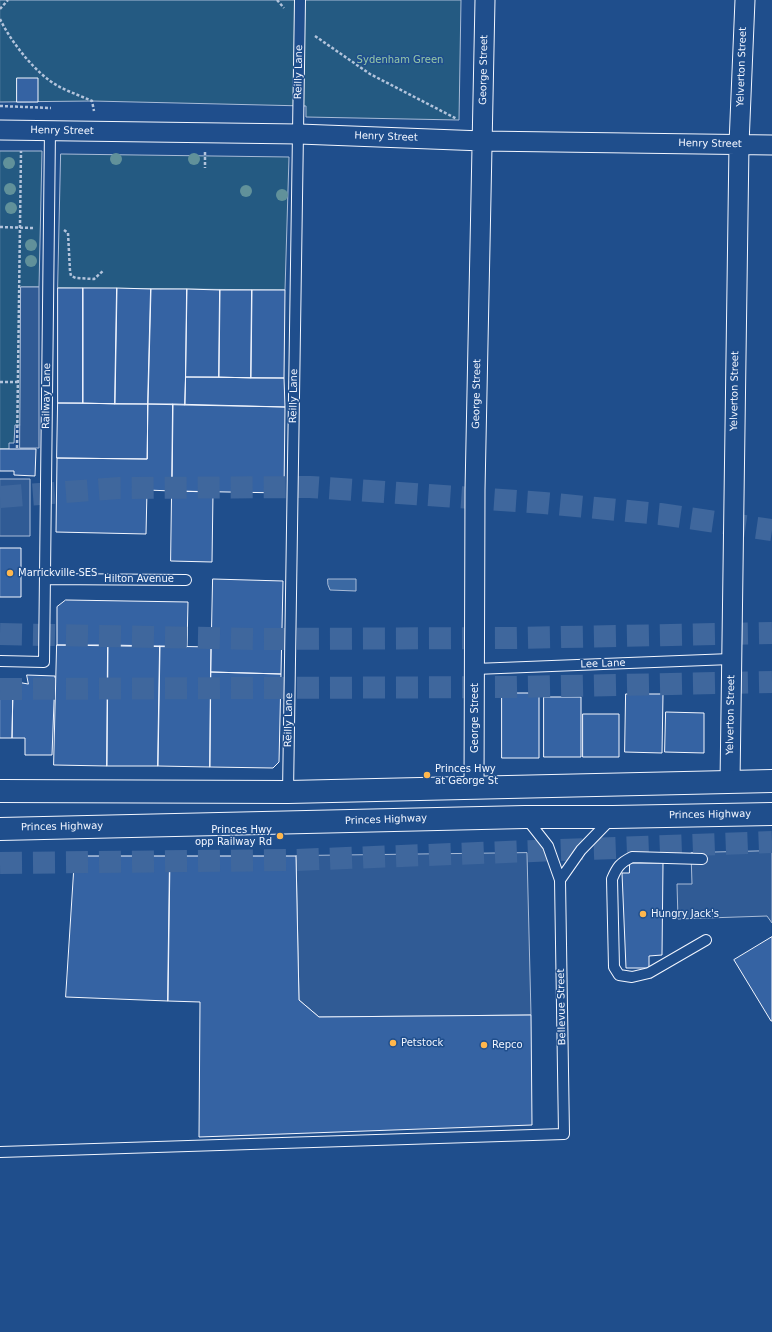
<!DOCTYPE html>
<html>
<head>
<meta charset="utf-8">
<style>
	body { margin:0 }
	canvas { display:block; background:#1f4e8c }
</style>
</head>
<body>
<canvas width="772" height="1332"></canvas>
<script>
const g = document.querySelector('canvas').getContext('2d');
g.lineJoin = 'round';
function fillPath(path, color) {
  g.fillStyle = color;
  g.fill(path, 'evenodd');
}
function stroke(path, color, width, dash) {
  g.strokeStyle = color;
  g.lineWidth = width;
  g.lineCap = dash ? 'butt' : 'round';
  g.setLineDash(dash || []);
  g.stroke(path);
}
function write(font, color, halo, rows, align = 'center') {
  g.font = font + ' "DejaVu Sans",sans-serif';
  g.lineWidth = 3;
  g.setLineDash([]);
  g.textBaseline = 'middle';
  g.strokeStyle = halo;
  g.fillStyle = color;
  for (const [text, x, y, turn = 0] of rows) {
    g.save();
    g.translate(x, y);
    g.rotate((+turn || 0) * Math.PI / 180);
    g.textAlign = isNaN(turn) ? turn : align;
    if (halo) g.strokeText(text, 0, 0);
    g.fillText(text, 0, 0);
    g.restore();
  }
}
const green = new Path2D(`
	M0 0H461L459 120 306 117V106L92 101 0 102Z
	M0 151H42L39 287H21V425H15L14 443H9V449H0Z
	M61 154 289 157 285 290 58 288Z`);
fillPath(green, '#245a82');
stroke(green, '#a8bbd7', 1);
const parking = new Path2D(`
	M21 287H39V448H20Z
	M0 479H30V536H0Z
	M772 851V923L767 916 678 919 677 884H692L691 853Z
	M527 853 531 1015 319 1017 299 1000 296 856Z`);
fillPath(parking, '#305b95');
stroke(parking, '#a8bbd7', 1);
const water = new Path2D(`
	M328 579H356V591L330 590 328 585Z`);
fillPath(water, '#3b69a3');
stroke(water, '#a8bbd7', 1);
const building = new Path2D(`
	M17 78H38V102H17Z
	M58 288H83V403H58Z
	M83 288H117L115 404 83 403Z
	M117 288 151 289 148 404H115Z
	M151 289H187L185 405 148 404Z
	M187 289 220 290 219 377H186Z
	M220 290H252L251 378 219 377Z
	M252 290H285L284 378H251Z
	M186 377 284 378 285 407 185 405Z
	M58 403 148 404 147 459 57 458Z
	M148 404H173L172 491 147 490 146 534 56 532 57 458 147 459Z
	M173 404 285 407 284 493 172 491Z
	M0 449H36L35 476 14 475V471H0Z
	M172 491 213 492 212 562 171 561Z
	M0 548H21V597H0Z
	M213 579 283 581 281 674 211 672Z
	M66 600 188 602 187 647 57 645V607Z
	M57 645H108L107 766 54 765Z
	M108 645 160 646 158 766H107Z
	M160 646 211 647 210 767 158 766Z
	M211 672 281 674 279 762 273 768 210 767Z
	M27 675 55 676 52 755H25V738H12L13 686 17 682 28 684Z
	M0 683H13L12 738H0Z
	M502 693H539V758H502Z
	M626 694H663L662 753 625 752Z
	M544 697H581V757H544Z
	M666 712 704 713V753L665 752Z
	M583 714H619V757H583Z
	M75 856H170L168 1001 66 997Z
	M170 856H296L299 1000 319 1017 531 1015 532 1125 199 1137 200 1002 168 1001Z
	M630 863H663L662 955 649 956V968H626L622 873H629Z
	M772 937V1021H771L734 960Z`);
fillPath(building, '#3563a3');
stroke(building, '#f2f6ff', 1);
stroke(new Path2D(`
	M0 497 119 488 310 487 544 503 660 514 772 530
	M0 634 258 639 513 638 772 633
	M0 689 515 687 772 682
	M0 863 294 860 772 842`), '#3f679d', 22, [22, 11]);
const lane = new Path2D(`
	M45 579 186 580
	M0 661 44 662 50 130
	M475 669 731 659
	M288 792 300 0
	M702 859 632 857C620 863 617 867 612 879L614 967 619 975 632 977 649 973 706 940
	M560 880 581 850 612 818
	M0 1152 564 1134 560 880 548 846 526 818`);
const street = new Path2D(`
	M0 130 299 134 483 141 772 145
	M730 782 739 144 745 0
	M474 787 475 490 485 0`);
const highway = new Path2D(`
	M0 791 288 792 772 781
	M0 829 525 817H613L772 814`);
stroke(lane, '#f2f6ff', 12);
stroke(street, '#f2f6ff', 21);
stroke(highway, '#f2f6ff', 24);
stroke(new Path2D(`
	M277 0 284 8
	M0 9 8 0
	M0 19C11 42 36 74 58 86 69 92 81 96 92 101L94 111
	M315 36 370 74 457 119
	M0 106 51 108
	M205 152V168
	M0 227 34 228
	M64 230 68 233 70 271 71 276 76 278 94 279 104 270
	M0 382H18
	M17 448 21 151`), '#b3c4dc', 2.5, [3, 2]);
stroke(lane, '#1f4e8c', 10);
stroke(street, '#1f4e8c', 19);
stroke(highway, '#1f4e8c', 22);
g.fillStyle = '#61919a';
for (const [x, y] of [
	[116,159],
	[194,159],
	[9,163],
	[10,189],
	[246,191],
	[282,195],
	[11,208],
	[31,245],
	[31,261]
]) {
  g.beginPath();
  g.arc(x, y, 6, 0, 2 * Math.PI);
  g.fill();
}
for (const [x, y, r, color] of [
	[10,573,4,"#ffb74d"],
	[427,775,4,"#ffb74d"],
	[280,836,4,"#ffb74d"],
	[643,914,4,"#ffb74d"],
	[393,1043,4,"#ffb74d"],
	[484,1045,4,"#ffb74d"]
]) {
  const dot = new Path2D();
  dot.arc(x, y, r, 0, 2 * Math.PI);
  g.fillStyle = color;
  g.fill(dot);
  stroke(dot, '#1f4e8c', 1.5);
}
write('10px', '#97c8a6', '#1f4e8c', [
	["Sydenham Green",400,60]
]);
write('10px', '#f2f6ff', '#1f4e8c', [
	["Yelverton Street",742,67,-88],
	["George Street",484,70,-89],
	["Reilly Lane",299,72,-89],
	["Henry Street",62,131,1],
	["Henry Street",386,137,2],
	["Henry Street",710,144,1],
	["Yelverton Street",735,391,-89],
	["George Street",477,394,-89],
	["Railway Lane",47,396,-89],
	["Reilly Lane",294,396,-89],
	["Hilton Avenue",139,579],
	["Lee Lane",603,664,-2],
	["Yelverton Street",731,715,-89],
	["George Street",475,718,-90],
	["Reilly Lane",289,720,-89],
	["Princes Highway",710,815,-1],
	["Princes Highway",386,820,-2],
	["Princes Highway",62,827,-1],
	["Bellevue Street",562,1007,-91]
]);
write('10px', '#f2f6ff', '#1f4e8c', [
	["Marrickville SES",18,573],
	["Princes Hwy",435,769],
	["at George St",435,781],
	["Princes Hwy",272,830,"right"],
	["opp Railway Rd",272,842,"right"],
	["Hungry Jack's",651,914],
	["Petstock",401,1043],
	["Repco",492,1045]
], 'left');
</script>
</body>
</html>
